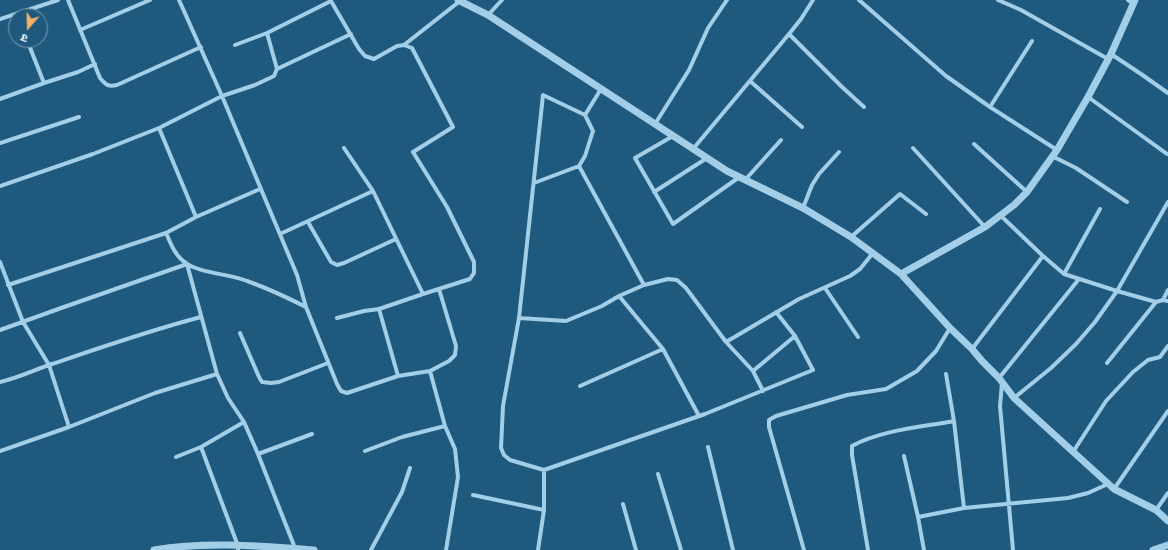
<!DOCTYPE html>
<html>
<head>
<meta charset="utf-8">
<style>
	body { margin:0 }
	#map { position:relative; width:1168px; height:550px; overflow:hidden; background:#1f597d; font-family:Jost,"Noto Sans Devanagari",sans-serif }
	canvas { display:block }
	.north { position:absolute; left:8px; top:8px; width:40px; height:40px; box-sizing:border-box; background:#1f597d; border:1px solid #799bb1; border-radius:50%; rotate:200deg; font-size:11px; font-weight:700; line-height:16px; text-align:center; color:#fff }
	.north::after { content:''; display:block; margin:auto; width:14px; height:18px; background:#f5b063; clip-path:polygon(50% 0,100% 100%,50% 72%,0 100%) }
</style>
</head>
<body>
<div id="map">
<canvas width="1168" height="550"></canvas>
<div class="north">उ</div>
</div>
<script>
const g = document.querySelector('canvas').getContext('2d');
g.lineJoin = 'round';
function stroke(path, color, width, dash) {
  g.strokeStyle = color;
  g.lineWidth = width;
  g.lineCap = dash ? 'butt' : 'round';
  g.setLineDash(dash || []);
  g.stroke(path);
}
stroke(new Path2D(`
	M68 0 100 78C106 85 108 87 117 85L201 47
	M859 0 946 76 990 107 1057 150
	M998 0 1021 10 1108 59
	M1128 0 1134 4
	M488 15 502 0
	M0 19 58 0
	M80 30 150 0
	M267 33 277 69 274 76 255 85 222 96 297 275 306 307 337 384 341 391 347 393 398 376 430 371 445 426 455 449 458 477 446 550
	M789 34 841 86 864 107
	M235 45 267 33 331 1 359 49 365 56 374 59 397 46 404 45 412 48 453 127 413 152 447 207 474 262V273L470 279 423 294
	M404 45 460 1
	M1111 54 1141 74 1168 93
	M277 69 351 34
	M750 81 802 127
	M44 83 78 72 95 64
	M1088 97 1167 154
	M0 99 44 83 27 40
	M990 107 1032 41
	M655 124 689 70 708 28 727 0
	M159 128 196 217
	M673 136 635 158 673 224 738 178
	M0 143 79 117
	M974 144 1027 192
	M344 148 373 191 423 294 379 309 398 376
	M913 148 985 227
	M693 149 789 34 801 19 813 0
	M1052 156 1076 168 1127 202
	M579 166 585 156 593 131 585 115
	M745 180 781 140
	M534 183 579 166 644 285 668 279 677 280 686 288 726 342 753 371 795 336 813 370 705 414 544 470 510 460 504 455 501 448 503 406 519 318 543 95 585 115 601 89
	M0 186 93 154 159 128 222 96 179 0
	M654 192 707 158
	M803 208 812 185 819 174 839 152
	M1000 215 1043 256 1064 274 1117 291 1156 302 1163 300 1168 301
	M308 222 331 262 337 265 344 263 396 239
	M166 233C171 244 175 256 186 263 199 273 230 274 247 281 267 288 286 297 306 307
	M280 234 373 191
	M851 237 900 194 926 214
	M0 262 23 322 49 365 69 427
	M1064 274 1100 209
	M8 285 166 233 196 217 260 189
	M644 285 619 296 663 349 699 416
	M825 288 858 337
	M1163 300 1168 290
	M776 312 795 336
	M337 318 364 311 379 309
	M519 318 566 321 602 306 619 296
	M0 330 64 307 187 264 217 374 228 398 244 422 258 454 295 548
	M240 333 259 377 262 382 271 383 279 382 328 363
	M726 342 799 299 850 276 860 269 873 253
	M972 349 1043 256
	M1107 363 1156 302
	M430 371 449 361 455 355 456 346 439 289
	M753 371 763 391
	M946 374 954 421 964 508 1068 498 1088 493 1108 484
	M999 378 1079 279
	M0 382C18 378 34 370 52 364 102 347 151 330 201 317
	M1002 383 1000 406 1013 550
	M580 386 663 349
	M1014 398 1051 368 1076 344 1095 322 1117 291 1168 202
	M201 447 244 422
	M708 447 733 550
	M0 451 69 427 155 393 217 374
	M365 451 402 437 445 426
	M1073 452 1106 401 1133 372 1148 360 1160 357 1168 346
	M258 454 312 434
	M904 456 918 517 924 550
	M176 457 201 447 238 546V550
	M658 474 681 550
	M1114 489 1168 411
	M473 495 544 510
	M623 504 636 550
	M1156 510 1168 493
	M918 517 964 508
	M371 550 402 492 410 468
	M538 550 544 510V470
	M804 550 769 427V420L776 416 847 395 886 389 917 371 936 351 950 328
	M868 550 852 455V446C881 430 922 427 954 421`), '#a2cee7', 4);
stroke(new Path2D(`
	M458 0 488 15 727 171 803 208 851 237 901 274 950 328 972 349 982 361 999 378 1014 398 1114 489 1156 510 1168 521
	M901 274 985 227 1014 205 1027 192 1057 150 1088 97 1111 54 1135 0
	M154 550C207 541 261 546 314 550
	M1153 550 1168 545`), '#a2cee7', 7);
</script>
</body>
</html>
